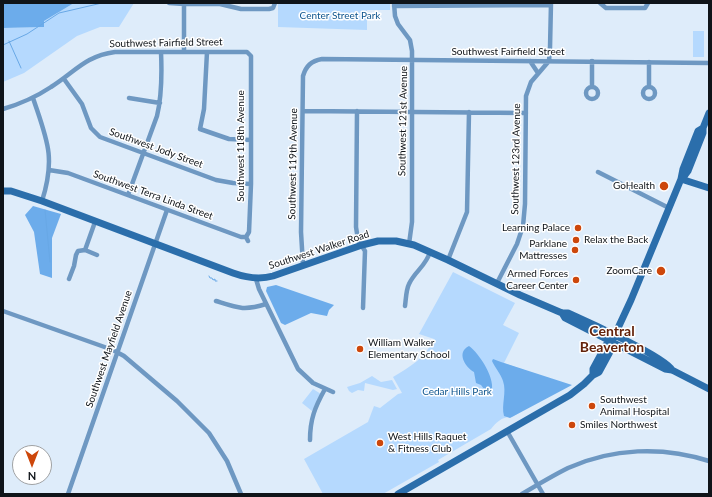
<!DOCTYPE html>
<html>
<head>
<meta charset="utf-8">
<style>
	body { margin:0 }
	#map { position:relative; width:712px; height:497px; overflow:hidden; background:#deecfa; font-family:Lato,sans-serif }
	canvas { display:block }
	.frame { position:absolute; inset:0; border:4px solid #0f1419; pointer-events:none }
	.north { position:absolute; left:12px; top:445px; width:40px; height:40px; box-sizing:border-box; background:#fff; border:1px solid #9fa1a3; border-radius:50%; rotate:180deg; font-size:11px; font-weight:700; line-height:16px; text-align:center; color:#0f1419 }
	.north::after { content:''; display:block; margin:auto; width:14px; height:18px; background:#cd470b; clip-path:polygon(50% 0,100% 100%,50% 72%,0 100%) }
</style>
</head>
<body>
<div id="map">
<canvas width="712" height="497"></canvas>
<div class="frame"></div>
<div class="north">N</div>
</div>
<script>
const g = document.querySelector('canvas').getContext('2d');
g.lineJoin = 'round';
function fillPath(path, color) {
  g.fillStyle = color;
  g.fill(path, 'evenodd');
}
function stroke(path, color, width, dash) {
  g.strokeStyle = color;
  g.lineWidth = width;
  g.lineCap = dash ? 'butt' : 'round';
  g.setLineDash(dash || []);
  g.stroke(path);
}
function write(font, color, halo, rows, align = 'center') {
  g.font = font + ' Lato,sans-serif';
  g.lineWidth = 3;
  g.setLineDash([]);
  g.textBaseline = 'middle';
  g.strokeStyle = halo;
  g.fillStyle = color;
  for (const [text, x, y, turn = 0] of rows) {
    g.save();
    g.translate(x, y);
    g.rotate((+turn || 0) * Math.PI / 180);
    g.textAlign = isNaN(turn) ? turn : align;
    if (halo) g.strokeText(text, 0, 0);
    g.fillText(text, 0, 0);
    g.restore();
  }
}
fillPath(new Path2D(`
	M74 3H134L119 27H100L77 36 24 73 3 82V28L44 27V21Z
	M278 3H390V10H367V30L278 27Z
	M693 31H704V57H693Z
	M453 272 515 303 503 325 519 333 504 363 566 385 512 417C503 416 496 422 491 429L438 460 439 462 383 494H323L304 459 368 422 374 406 380 408 398 394 402 393 393 377C410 367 425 358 434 339L419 334Z
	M372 376 381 382 392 380 397 389 393 390 365 383 364 391 358 390 352 393 349 391 347 387 360 383Z
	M313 389 321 394 312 411 302 403Z`), '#b5d9fe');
fillPath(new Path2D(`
	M3 3H74L44 21V27L3 28Z
	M33 206 61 214 52 238V278L40 274 34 232 25 215Z
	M276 285 334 305 329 310 327 316 311 313 285 325 281 323 266 291 267 287Z
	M469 346C479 353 497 380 491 393H487L481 385 476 383 474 372C465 367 456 352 469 346Z
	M493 359 501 362 572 385 510 418 504 416C501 405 507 392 503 381 501 374 495 368 492 361Z`), '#6caceb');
stroke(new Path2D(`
	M9 41 21 68
	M3 45 27 34 59 13 102 3
	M45 210 50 262
	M209 276 210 278H212L213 280 215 279V281H217`), '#68a8e6', 1);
stroke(new Path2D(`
	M169 3 184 4H220L241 9H269L273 8 275 3
	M394 3 395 16 398 24 410 40 412 51V222L409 244
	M600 3 606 8H645L648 3
	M394 6 551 5
	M184 52V3
	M207 52 204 109 200 129 229 139 251 140
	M530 61 538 73
	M592 61V87
	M649 62V87
	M64 79 82 104 91 128 100 137 216 180 233 183 251 184
	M586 93a6 6 0 1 1 12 0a6 6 0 1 1-12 0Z
	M643 93a6 6 0 1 1 12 0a6 6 0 1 1-12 0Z
	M33 98C47 140 56 157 42 201
	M129 98 160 103
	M3 109C20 104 36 97 51 87 75 72 85 56 115 52H247L251 56V184L249 232 246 237
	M303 111 526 113
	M357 111 356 227 358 240 365 251 363 308
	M49 170 68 173 241 237H246L248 241
	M598 172 669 208
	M128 195 157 116C162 95 162 74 161 52
	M85 250 95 222
	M448 260 467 212 469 112
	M303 265 301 232 303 76C306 66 311 61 322 59L709 63
	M69 279 74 266 76 255 78 251 85 250 97 255
	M256 279 259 289 298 369 313 383 333 392
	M497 283 517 244 523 226 525 204 526 96 531 82 549 61 550 48 551 3
	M216 301C238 308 244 311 266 304
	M405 306C406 299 406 290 409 284 415 271 426 266 430 252
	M3 311 113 350 124 356 177 401 209 433 227 461 241 494
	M507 431 543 494
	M310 440C310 419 315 407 325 389
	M68 494 167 210
	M522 494C537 485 552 476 568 468 612 448 663 446 709 461`), '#6e98c2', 4.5);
stroke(new Path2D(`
	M681 179 709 188
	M682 179 688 171 703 133V128L709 113
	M3 191H11L42 201 233 273C247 278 259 280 273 276L362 245 378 241H396L414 245 448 260 520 295 562 313H568C586 321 665 357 672 370
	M562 313 565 318 665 369 672 370 709 389
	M593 375V369L606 345 612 341
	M398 494 570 395 584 384 593 375 599 372 612 348V341L631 300 681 179 683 169 698 131 703 128`), '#2b6eab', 7);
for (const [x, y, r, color] of [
	[664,186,5,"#cd470b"],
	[578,228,4,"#cd470b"],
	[576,240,4,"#cd470b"],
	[575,250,4,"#cd470b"],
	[661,271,5,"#cd470b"],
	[576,280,4,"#cd470b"],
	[360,349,4,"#cd470b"],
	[592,406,4,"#cd470b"],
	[572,425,4,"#cd470b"],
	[380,443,4,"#cd470b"]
]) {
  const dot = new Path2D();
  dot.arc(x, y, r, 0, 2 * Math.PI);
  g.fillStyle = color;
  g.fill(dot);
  stroke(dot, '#fff', 1.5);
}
write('10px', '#0e558e', '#fff', [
	["Center Street Park",340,16],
	["Cedar Hills Park",457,392]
]);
write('10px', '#0f1419', '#fff', [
	["Southwest Fairfield Street",166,43,-1],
	["Southwest Fairfield Street",508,52],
	["Southwest 121st Avenue",403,121,-89],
	["Southwest 118th Avenue",241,146,-90],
	["Southwest Jody Street",156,148,20],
	["Southwest 123rd Avenue",516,159,-89],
	["Southwest 119th Avenue",293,164,-89],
	["Southwest Terra Linda Street",153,195,20],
	["Southwest Walker Road",319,250,-18],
	["Southwest Mayfield Avenue",109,349,-71]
]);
write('10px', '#0f1419', '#fff', [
	["GoHealth",655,186],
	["Learning Palace",570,228],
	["Relax the Back",584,240,"left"],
	["Parklane",567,244],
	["Mattresses",567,256],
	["ZoomCare",652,271],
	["Armed Forces",568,274],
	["Career Center",568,286],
	["William Walker",368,343,"left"],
	["Elementary School",368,355,"left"],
	["Southwest",600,400,"left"],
	["Animal Hospital",600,412,"left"],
	["Smiles Northwest",580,425,"left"],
	["West Hills Raquet",388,437,"left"],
	["& Fitness Club",388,449,"left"]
], 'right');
write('bold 14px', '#64230b', '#fff', [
	["Central",612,331],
	["Beaverton",612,347]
]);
</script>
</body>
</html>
